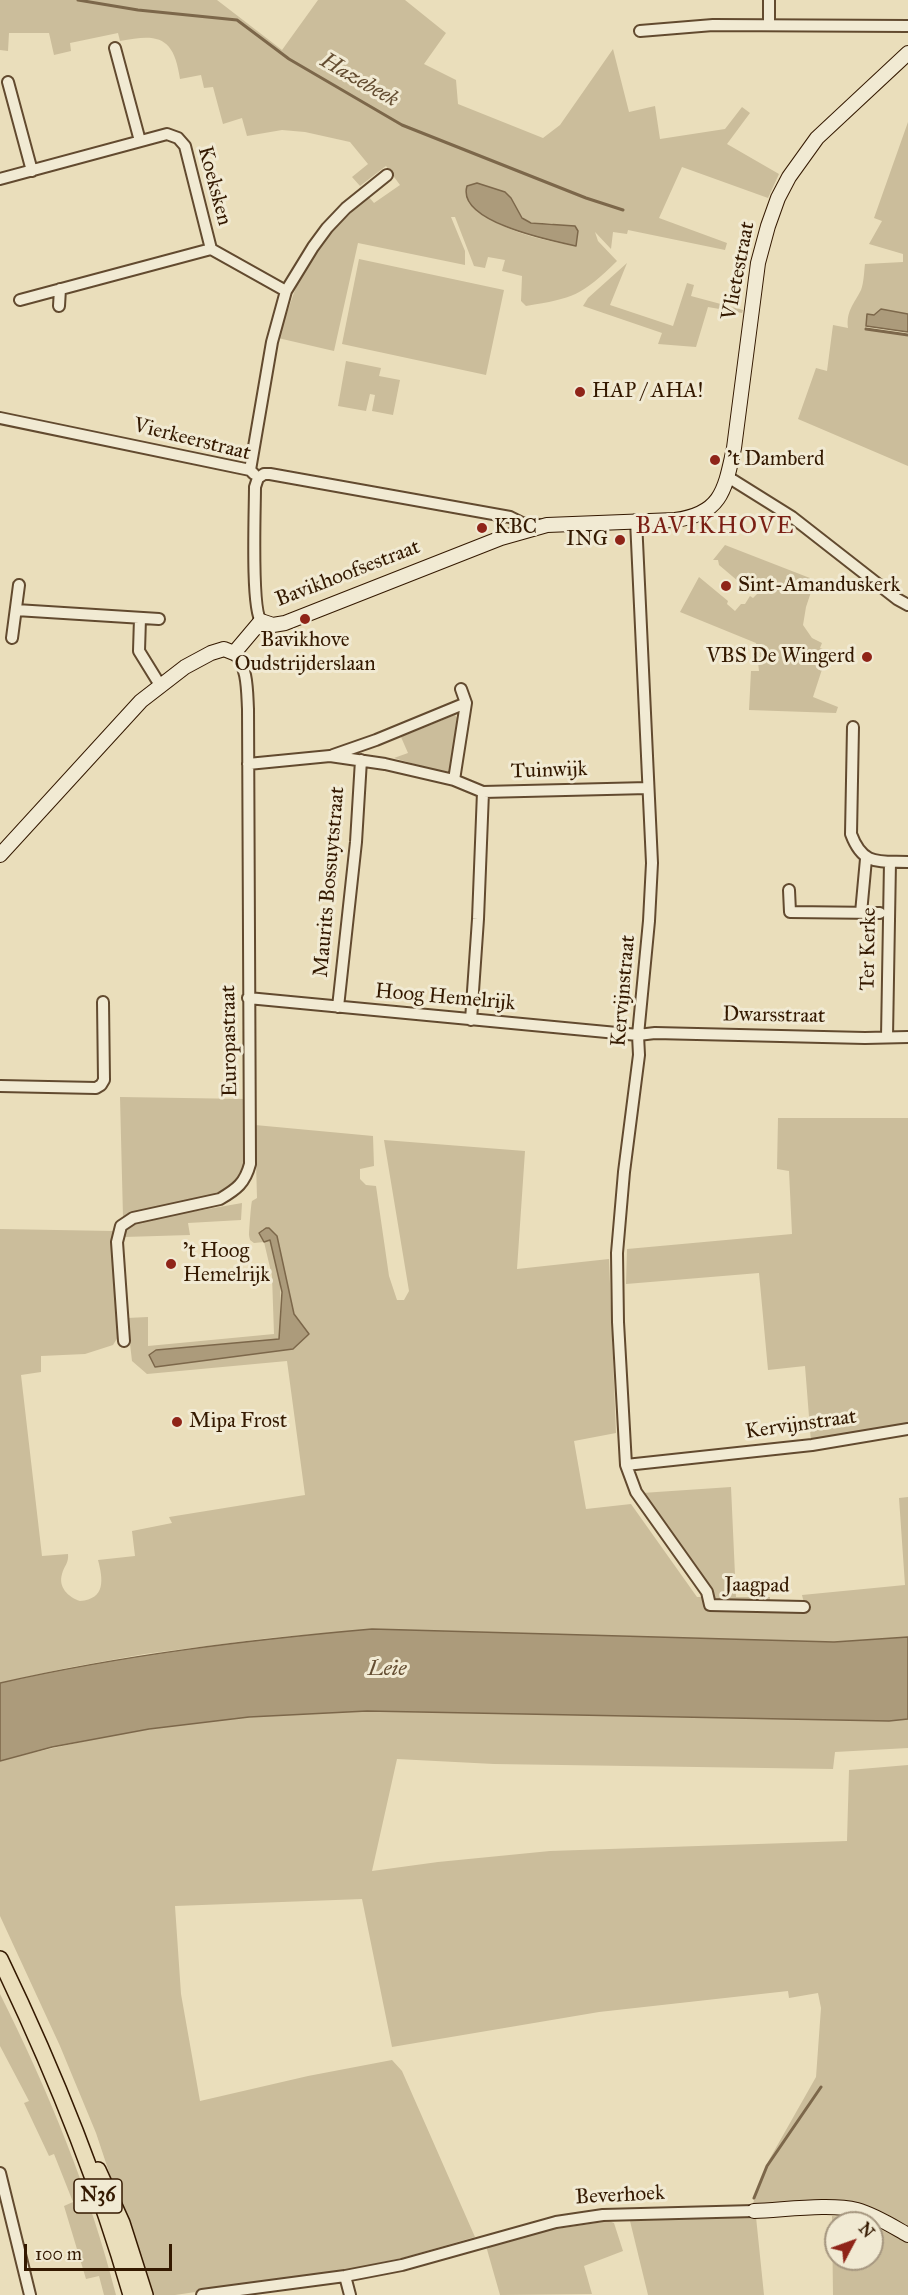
<!DOCTYPE html>
<html>
<head>
<meta charset="utf-8">
<style>
	body { margin:0 }
	#map { position:relative; width:908px; height:2295px; overflow:hidden; background:#eadebb; font-family:"IM FELL Great Primer",serif }
	canvas { display:block }
	.north { position:absolute; left:824px; top:2211px; width:60px; height:60px; box-sizing:border-box; background:#f1ead3; border:2px solid #a5967f; border-radius:50%; rotate:49deg; font-size:16px; font-weight:700; line-height:24px; text-align:center; color:#341900 }
	.north::after { content:''; display:block; margin:auto; width:21px; height:27px; background:#8f2418; clip-path:polygon(50% 0,100% 100%,50% 72%,0 100%) }
	.scale { position:absolute; left:24px; top:2244px; width:148px; height:27px; box-sizing:border-box; border:3px solid #341900; border-top:0; padding-left:8px; font-size:18px; line-height:21px; white-space:nowrap; color:#341900; -webkit-text-stroke:4px #f1ead3; paint-order:stroke }
</style>
</head>
<body>
<div id="map">
<canvas width="908" height="2295"></canvas>
<div class="north">N</div>
<div class="scale">100 m</div>
</div>
<script>
const g = document.querySelector('canvas').getContext('2d');
g.lineJoin = 'round';
function fillPath(path, color) {
  g.fillStyle = color;
  g.fill(path, 'evenodd');
}
function stroke(path, color, width, dash) {
  g.strokeStyle = color;
  g.lineWidth = width;
  g.lineCap = dash ? 'butt' : 'round';
  g.setLineDash(dash || []);
  g.stroke(path);
}
function write(font, color, halo, rows, align = 'center') {
  g.font = font + ' "IM FELL Great Primer",serif';
  g.lineWidth = 6;
  g.setLineDash([]);
  g.textBaseline = 'middle';
  g.strokeStyle = halo;
  g.fillStyle = color;
  for (const [text, x, y, turn = 0] of rows) {
    g.save();
    g.translate(x, y);
    g.rotate((+turn || 0) * Math.PI / 180);
    g.textAlign = isNaN(turn) ? turn : align;
    if (halo) g.strokeText(text, 0, 0);
    g.fillText(text, 0, 0);
    g.restore();
  }
}
fillPath(new Path2D(`
	M0 0H217L282 50 318 0H405L446 33 424 64 456 80 458 104 543 138 560 125 613 49 629 112 655 106 660 139 725 129 742 107 750 113 727 144 779 174 768 198 682 167 659 218 727 243 725 250 628 230 627 234 613 232 611 249 595 232 598 241 617 261C581 296 574 298 526 306L521 301 522 276 502 271 505 260 488 257 485 268 474 266 455 217H451L465 251V265L358 243 334 351 278 338 301 273 333 231 368 196 374 203 400 185 386 166 360 186 352 177 368 164 350 142 305 132 282 130 247 136 242 118 223 124 213 87 204 88 201 75 180 79C174 37 159 33 120 41L118 33 70 43 71 51 54 55 49 33H9L8 51 0 50ZM511 198C524 223 524 223 552 223L576 246C540 240 496 230 470 203Z
	M908 122V314L881 309 874 315 867 314 866 329 908 335V466L798 419 816 368 827 371 833 325 848 328C846 311 854 304 861 290 864 282 864 272 865 264L903 262V254L869 244 882 221 874 218Z
	M359 259 504 290 486 375 342 344Z
	M627 263 610 305 673 326 687 283 694 285 691 296 743 310 742 313 708 307 696 347 658 344 662 333 583 306 588 298Z
	M346 361 381 368 379 376 400 380 393 415 372 411 375 395 370 394 366 411 338 406Z
	M725 545 815 580 806 607 803 625 812 638 822 643 820 648 828 651 813 697 838 707 836 713 749 710 751 671H759L756 643 680 612 699 577 728 601 727 604 735 611 741 604H745L750 596 753 598 758 593 747 585 745 587 719 565 718 560H713Z
	M455 715 457 718 449 772 445 773 394 758 408 753 401 737Z
	M120 1097 247 1099 246 1163 237 1182 227 1191 205 1199 123 1217Z
	M778 1118H908V1425L811 1442 805 1366 768 1370 759 1273 626 1284 627 1249 792 1234 789 1171 777 1169Z
	M255 1125 373 1136 374 1166 360 1169V1179L366 1185 376 1186 389 1276 397 1300H404L409 1291 384 1140 525 1151 517 1269 609 1259 616 1433 574 1441 586 1509 631 1504 697 1597H714L642 1493 731 1487 736 1597H770V1603H804L802 1595 905 1585 899 1498 908 1497V1637L834 1642 372 1629 270 1638 145 1654 67 1668 0 1683V1229L113 1231 120 1317 118 1337 113 1345 85 1354 41 1356V1372L21 1375 42 1556 68 1554C69 1563 64 1566 62 1574 58 1587 68 1597 80 1601 106 1599 103 1579 98 1560L135 1556 132 1531 172 1523 169 1517 305 1495 287 1361 147 1374 132 1361 127 1318 148 1317V1346L274 1334 272 1276 264 1242 254 1243C250 1240 250 1241 249 1235 249 1232 251 1203 252 1201L257 1198ZM266 1228H269L294 1314 308 1334 293 1349 156 1350 279 1339C281 1305 285 1257 262 1230Z
	M242 1203 241 1220 188 1223 190 1235 124 1237 123 1224Z
	M367 1711 889 1721 908 1719V1748L835 1752 833 1769 494 1764 397 1759 372 1871 438 1862 550 1851 847 1841 849 1770 908 1765V2230L873 2210 752 2206 769 2160 816 2077 821 2008 818 1993 789 1998 788 1991 599 2012 392 2047 362 1899 175 1906 181 1994 200 2101 308 2076 392 2060 402 2071 475 2237 402 2258 340 2271 175 2295H150L96 2133 60 2046 0 1916V1761C81 1740 164 1724 248 1717 287 1713 327 1713 367 1711Z
	M0 1994C48 2090 90 2192 116 2295H104L99 2276 86 2279 64 2206 73 2202 54 2154 49 2156 24 2103 29 2101 0 2046Z
	M832 2216 855 2218 868 2223H836V2259H872V2225L908 2243V2295H833Z
	M756 2217 764 2295H648L630 2221Z
	M609 2221 614 2223 623 2251 584 2266 592 2294 500 2295 486 2246 536 2232Z`), '#cbbd9b');
const water = new Path2D(`
	M477 183 505 192 511 198 522 218 531 223 575 226 578 231 576 246C553 241 456 222 467 186Z
	M881 309 908 314V332L866 326 867 314 874 315Z
	M266 1228H269L277 1236 294 1314 309 1334 293 1349 155 1367 149 1355 156 1350 279 1339 282 1292 270 1240 264 1242 259 1233Z
	M372 1629 834 1642 908 1637V1719L889 1721 367 1711 249 1717 149 1729 52 1747 0 1761V1683C123 1655 247 1640 372 1629Z`);
fillPath(water, '#ac9b7b');
stroke(water, '#7c674a', 1.5);
stroke(new Path2D(`
	M78 0 138 10 237 20 289 59 402 125 586 198 623 210
	M866 329 908 335
	M754 2198 767 2166 821 2087`), '#7c674a', 3);
const street = new Path2D(`
	M769 25V0
	M640 31 713 25 908 26
	M115 48 140 141
	M8 82 32 171
	M0 179 167 134 178 138 185 146 211 249 286 291
	M20 300 211 249
	M59 306 60 289
	M0 418 250 470 254 474
	M250 470 272 342 286 291 313 247 327 228 346 208 387 175
	M728 477 792 517 897 599 908 605
	M258 478 264 474H270L510 517 522 523 539 525
	M258 478 255 487C255 509 251 608 261 621
	M636 520 652 863 649 921 638 1035 639 1055 624 1172 617 1253 618 1322 626 1465 636 1492 707 1592 710 1605 804 1607
	M16 610 159 619
	M140 618 139 651 160 685
	M12 638 19 585
	M853 727 851 834C863 866 878 861 908 862
	M333 755 376 740 466 703
	M248 764 330 756 385 764 454 780 483 792 648 788
	M454 780 466 703 461 689
	M789 890 790 912 880 913
	M861 913 866 859
	M248 998 638 1035 655 1033 865 1038 908 1037
	M338 1007 356 842 361 760
	M471 1020 478 919 483 792
	M887 1037 890 862
	M0 1086 96 1088 101 1085 104 1080 103 1002
	M124 1341 117 1242 121 1226 133 1218 220 1199C237 1189 245 1183 250 1164L248 709C247 692 248 666 234 653
	M626 1465 812 1445 908 1429
	M0 2173 30 2295
	M345 2276 350 2295
	M202 2295 345 2276 402 2265 556 2222 603 2215 754 2211`);
const secondary = new Path2D(`
	M0 855 141 701 185 667 211 653 224 649 234 653 261 621 273 625 285 623 501 538 547 525 675 520C722 514 725 489 734 448L758 263 768 226 778 198 789 177 817 138 908 53
	M754 2211C784 2210 830 2203 857 2210 875 2215 892 2226 908 2235`);
const primary = new Path2D(`
	M0 1959C52 2067 98 2180 131 2295
	M98 2170 122 2223 145 2295`);
stroke(street, '#624a2f', 14);
stroke(secondary, '#341900', 16);
stroke(primary, '#341900', 18);
stroke(street, '#f1ead3', 10);
stroke(secondary, '#f1ead3', 14);
stroke(primary, '#eadebb', 15);
for (const [x, y, r, color] of [
	[580,392,6,"#8f2418"],
	[715,460,6,"#8f2418"],
	[482,528,6,"#8f2418"],
	[620,540,6,"#8f2418"],
	[726,586,6,"#8f2418"],
	[305,619,6,"#8f2418"],
	[867,657,6,"#8f2418"],
	[171,1264,6,"#8f2418"],
	[177,1422,6,"#8f2418"]
]) {
  const dot = new Path2D();
  dot.arc(x, y, r, 0, 2 * Math.PI);
  g.fillStyle = color;
  g.fill(dot);
  stroke(dot, '#f1ead3', 2);
}
for (const [x, y, w] of [
	[98,2196,48]
]) {
  const box = new Path2D();
  box.roundRect(x - w / 2, y - 17, w, 34, 4.5);
  g.fillStyle = '#f1ead3';
  g.fill(box);
  stroke(box, '#341900', 1.5);
}
write('bold 20px', '#341900', null, [
	["N36",98,2196]
]);
write('21px', '#341900', '#f1ead3', [
	["Koeksken",214,186,75],
	["Vlietestraat",739,271,-79],
	["Vierkeerstraat",192,440,14],
	["Bavikhoofsestraat",348,574,-21],
	["Tuinwijk",549,771,-2],
	["Maurits Bossuytstraat",330,882,-85],
	["Ter Kerke",869,949,-89],
	["Kervijnstraat",624,991,-85],
	["Hoog Hemelrijk",445,998,5],
	["Dwarsstraat",774,1016,1],
	["Europastraat",230,1041,-91],
	["Kervijnstraat",801,1425,-8],
	["Jaagpad",757,1586,1],
	["Beverhoek",620,2196,-3]
]);
write('21px', '#341900', '#f1ead3', [
	["HAP / AHA!",592,392],
	["'t Damberd",727,460],
	["KBC",494,528],
	["ING",608,540,"right"],
	["Sint-Amanduskerk",738,586],
	["Bavikhove",305,641,"center"],
	["Oudstrijderslaan",305,665,"center"],
	["VBS De Wingerd",855,657,"right"],
	["'t Hoog",183,1252],
	["Hemelrijk",183,1276],
	["Mipa Frost",189,1422]
], 'left');
write('italic 22px', '#644d31', '#f1ead3', [
	["Hazebeek",359,81,30],
	["Leie",387,1670]
]);
g.letterSpacing = '1.5px';
write('24px', '#7a1f14', '#f1ead3', [
	["BAVIKHOVE",715,527]
]);
g.letterSpacing = '0px';
</script>
</body>
</html>
